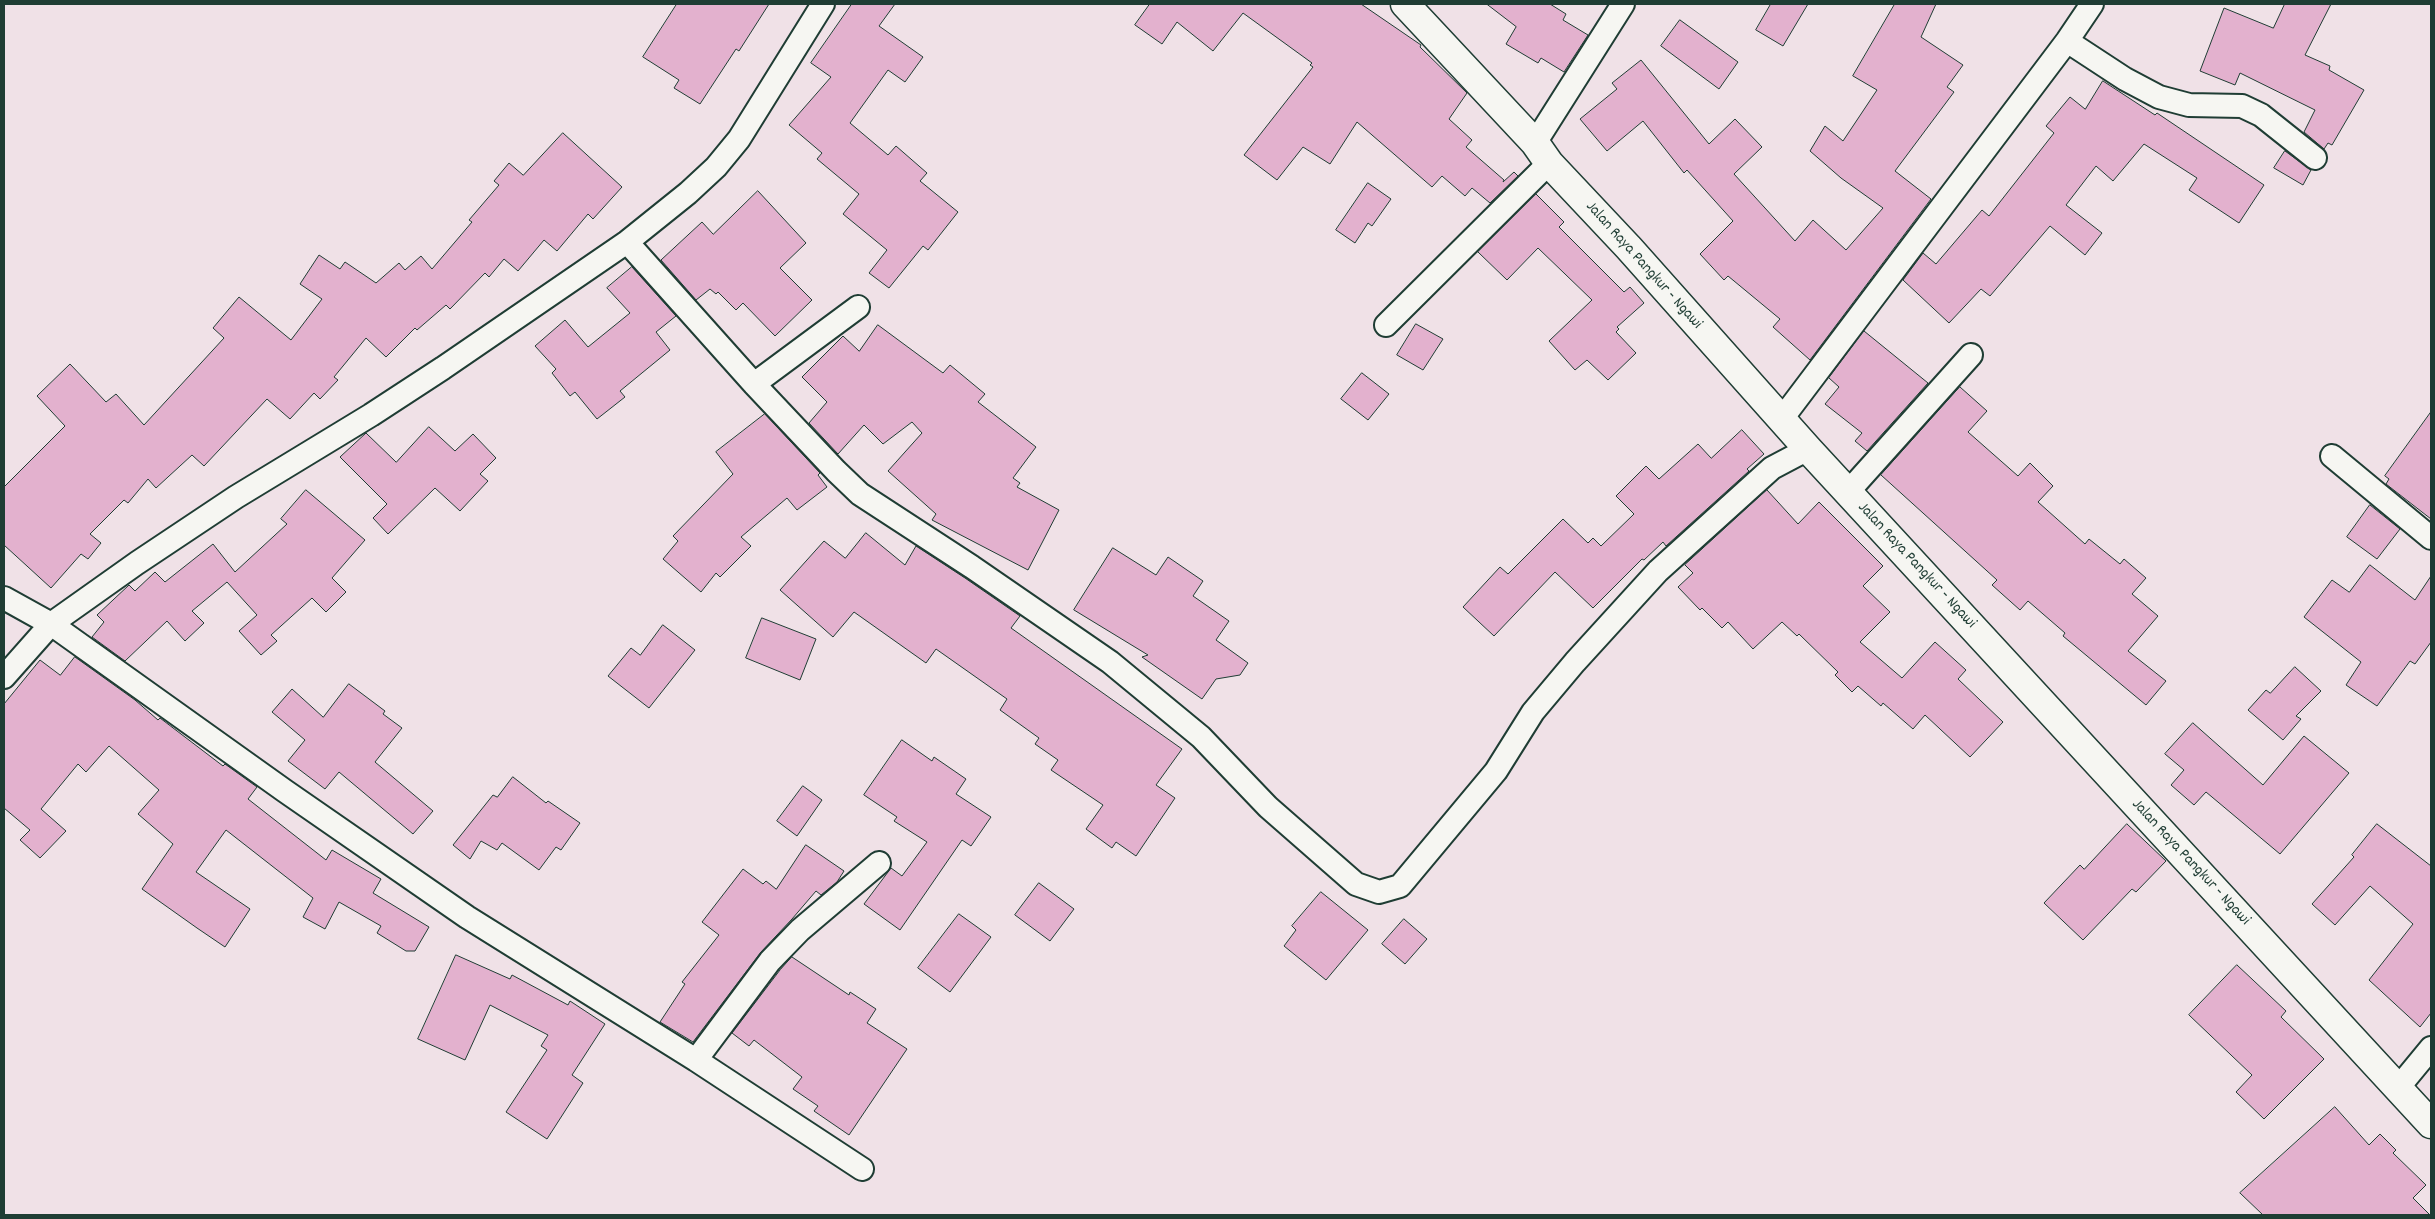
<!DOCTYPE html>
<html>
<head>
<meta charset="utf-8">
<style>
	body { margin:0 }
	#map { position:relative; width:2435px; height:1219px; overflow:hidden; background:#f0e1e7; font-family:Dekko,sans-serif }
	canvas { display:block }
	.frame { position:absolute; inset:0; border:5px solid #1f3d34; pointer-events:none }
</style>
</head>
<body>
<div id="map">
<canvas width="2435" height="1219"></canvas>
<div class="frame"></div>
</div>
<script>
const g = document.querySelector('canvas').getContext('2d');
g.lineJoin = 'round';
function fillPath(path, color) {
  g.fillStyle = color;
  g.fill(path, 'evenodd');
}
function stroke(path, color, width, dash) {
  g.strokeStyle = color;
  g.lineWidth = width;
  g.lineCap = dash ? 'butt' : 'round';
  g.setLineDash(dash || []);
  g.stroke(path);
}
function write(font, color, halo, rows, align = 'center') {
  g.font = font + ' Dekko,sans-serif';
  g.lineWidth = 5;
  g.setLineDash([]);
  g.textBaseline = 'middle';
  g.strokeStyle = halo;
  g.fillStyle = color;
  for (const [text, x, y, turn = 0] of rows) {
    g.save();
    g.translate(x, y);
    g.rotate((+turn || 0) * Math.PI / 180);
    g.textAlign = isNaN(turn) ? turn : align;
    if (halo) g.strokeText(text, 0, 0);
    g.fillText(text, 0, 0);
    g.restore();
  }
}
const building = new Path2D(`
	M677 4H769L739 51 736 49 700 104 674 88 679 80 643 57Z
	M852 4H895L879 26 923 57 905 82 888 70 850 123 888 155 896 146 927 173 920 181 958 212 928 250 923 246 889 288 869 273 887 250 843 214 859 194 817 159 822 153 789 125 831 77 811 63Z
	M1150 4H1361L1421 45 1420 47 1467 93 1449 119 1472 140 1466 147 1504 180 1503 182 1514 172 1518 176 1490 203 1472 188 1465 196 1442 176 1432 187 1357 122 1330 164 1303 147 1277 180 1244 155 1313 67 1310 65 1312 63 1243 13 1213 51 1177 22 1162 44 1135 25Z
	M1487 4H1550L1566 14 1563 20 1588 35 1564 72 1541 58 1538 63 1506 44 1516 27Z
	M1771 4H1808L1783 46 1756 30Z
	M1895 4H1936L1921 37 1963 65 1947 87 1954 92 1895 171 1931 199 1810 360 1773 327 1780 319 1728 276 1724 280 1700 254 1733 221 1687 170 1684 173 1643 121 1607 151 1580 119 1617 89 1612 83 1641 60 1709 144 1735 119 1762 147 1734 174 1795 241 1813 220 1846 250 1883 208 1841 178 1810 151 1825 126 1843 141 1877 90 1853 76Z
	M2285 4H2331L2305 55 2330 66 2329 70 2364 90 2332 145 2328 143 2324 149 2304 132 2315 110 2240 73 2235 85 2200 71 2224 8 2273 28Z
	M1680 20 1738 62 1719 89 1661 46Z
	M2103 81 2155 115 2157 113 2264 185 2239 223 2189 190 2197 178 2144 144 2113 181 2096 166 2066 205 2102 233 2085 255 2050 226 1990 296 1981 289 1949 323 1903 280 1923 253 1936 264 1982 210 1989 216 2054 133 2046 126 2070 97 2085 109Z
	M563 133 622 187 593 219 588 214 557 251 544 240 518 271 504 259 489 277 485 273 450 309 446 305 417 330 415 328 386 357 366 338 334 377 338 380 320 399 314 393 290 419 267 399 204 466 192 455 156 488 148 479 128 503 124 500 90 534 101 543 88 559 81 554 51 588 4 545V487L65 426 37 396 70 364 106 402 116 394 144 425 224 338 213 328 239 297 291 340 322 299 300 284 319 255 340 269 345 262 376 283 399 263 405 270 421 256 432 269 472 222 469 220 499 185 494 181 509 163 523 175Z
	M2285 151 2311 170 2303 185 2274 168Z
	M1368 183 1391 199 1372 226 1368 223 1355 243 1336 230Z
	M758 191 806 243 780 268 812 300 775 336 743 303 736 310 718 292 716 294 710 289 696 300 661 260 702 222 713 234Z
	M1536 194 1564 222 1559 227 1624 292 1630 287 1644 303 1617 327 1619 329 1616 332 1636 353 1608 380 1587 360 1575 370 1549 341 1592 300 1538 248 1507 280 1478 252Z
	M632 267 676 316 656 332 670 350 620 391 625 397 597 419 575 392 570 396 552 373 556 369 535 346 565 320 588 347 630 313 607 288Z
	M1416 324 1443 339 1423 370 1397 355Z
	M878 325 943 373 950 365 985 394 978 402 1036 447 1013 478 1020 483 1017 487 1059 510 1028 570 932 520 936 514 888 471 922 433 912 422 883 444 864 425 838 454 809 423 827 402 802 377 843 336 859 351Z
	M1864 331 1928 383 1867 451 1855 441 1862 433 1825 404 1839 387 1829 378Z
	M1362 373 1389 394 1368 420 1341 399Z
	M1960 387 1987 411 1968 432 2018 476 2030 463 2053 486 2038 502 2085 544 2089 539 2120 564 2124 559 2146 578 2132 594 2158 616 2128 651 2166 681 2146 705 2063 636 2065 633 2028 601 2020 610 1992 585 1997 580 1881 475Z
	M2431 412V519L2386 484 2389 479 2385 476Z
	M765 414 820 473 818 475 827 487 797 510 787 498 741 537 751 546 720 577 716 573 701 592 663 559 678 541 673 536 733 474 716 452Z
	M429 427 455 451 473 434 496 458 480 474 488 481 460 511 435 488 388 534 373 518 387 504 340 457 366 433 396 462Z
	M1742 430 1764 454 1747 469 1749 471 1666 546 1663 542 1644 560 1642 559 1593 608 1555 572 1494 636 1463 607 1500 567 1508 574 1563 519 1588 543 1593 538 1601 546 1634 514 1616 496 1646 466 1659 479 1698 444 1711 458Z
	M306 490 365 540 332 578 346 592 326 612 312 598 271 635 277 641 261 655 239 631 257 615 227 582 192 611 204 623 185 641 167 621 125 661 92 637 104 622 97 615 129 585 135 591 155 572 165 582 213 544 235 572 287 524 281 519Z
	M1767 490 1798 524 1819 502 1883 566 1863 586 1890 612 1860 642 1902 678 1935 642 1966 670 1958 679 2003 722 1970 757 1925 715 1913 729 1883 703 1881 706 1858 686 1852 692 1835 675 1838 672 1799 634 1797 636 1782 622 1753 649 1728 622 1722 628 1702 608 1700 610 1678 587 1693 573 1685 565Z
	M2370 505 2400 529 2377 559 2347 537Z
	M866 533 905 565 916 546 965 578 1020 616 1011 628 1182 749 1156 785 1175 798 1136 856 1116 842 1112 848 1086 829 1103 805 1051 770 1058 760 1035 744 1039 738 1000 710 1007 699 936 649 926 663 854 612 833 637 780 590 824 541 845 558Z
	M1113 548 1156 575 1168 557 1203 581 1193 596 1229 621 1216 640 1248 663 1240 675 1216 679 1202 699 1142 657 1148 655 1074 610Z
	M2370 565 2415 600 2431 576V642L2415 664 2410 661 2377 706 2346 685 2361 662 2304 617 2332 580 2349 592Z
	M762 618 816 639 800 680 746 658Z
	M663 625 695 650 649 708 608 676 631 648 640 655Z
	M75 657 135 700 158 720 160 718 223 766 225 764 257 787 248 799 326 860 332 850 381 879 373 893 429 927 415 951H406L377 933 381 926 339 902 325 929 303 917 313 898 226 830 196 872 250 909 225 947 197 928 142 889 173 844 138 814 159 790 109 746 86 772 78 764 41 809 66 831 40 858 20 840 30 830 4 808V704L40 660 60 675Z
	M2295 667 2321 691 2296 716 2301 719 2283 740 2248 710 2266 690 2270 693Z
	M349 684 385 711 383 714 402 728 375 762 433 811 413 834 339 772 325 789 288 761 305 740 272 712 292 689 323 717Z
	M2193 723 2263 785 2304 736 2349 773 2280 854 2206 792 2194 805 2171 785 2184 770 2165 754Z
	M902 740 932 761 934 757 966 779 956 794 991 817 971 846 962 840 900 930 864 904 891 868 902 876 927 842 894 821 897 817 864 795Z
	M513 777 546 803 548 801 580 823 561 850 556 847 539 870 502 843 497 850 481 841 470 859 453 845 493 795 497 797Z
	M803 786 822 800 797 836 777 821Z
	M2127 824 2166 861 2136 892 2132 889 2083 940 2044 903 2080 865 2084 869Z
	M2377 824 2431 866V1013L2420 1027 2369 980 2413 924 2370 886 2335 925 2312 904 2354 857 2352 855Z
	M806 845 844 871 837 882 821 895 816 891 792 919 761 952 693 1042 660 1022 685 984 682 982 719 935 702 922 743 869 763 884 766 881 776 889Z
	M1039 883 1074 909 1050 941 1015 915Z
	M1321 892 1368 930 1326 980 1284 946 1296 930 1292 926Z
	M959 914 991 937 950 992 918 968Z
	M1404 919 1427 939 1405 964 1382 944Z
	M456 955 510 979 512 975 568 1005 570 1001 605 1024 572 1075 583 1083 547 1139 506 1112 547 1050 541 1046 548 1035 490 1005 465 1060 418 1039Z
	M792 957 849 995 850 992 876 1009 867 1023 907 1049 849 1135 814 1111 818 1106 793 1089 802 1077 754 1040 749 1046 732 1033 780 970Z
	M2237 965 2286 1011 2281 1017 2324 1059 2264 1119 2236 1092 2252 1075 2189 1015Z
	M2335 1107 2369 1145 2380 1134 2396 1150 2393 1153 2426 1185 2413 1198 2430 1215H2263L2240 1193Z`);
fillPath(building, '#e3b1ce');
stroke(building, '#1f3d34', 1);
const minor = new Path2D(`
	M2067 41 2125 79 2159 97 2189 105 2242 106 2261 115 2315 158
	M1535 143 1623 4
	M627 242 754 384 836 471 860 494 972 567 1110 662 1201 737 1268 807 1356 884 1379 892 1400 886 1496 771 1533 712 1575 662 1658 571 1772 468 1808 449
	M1386 325 1549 163
	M754 384 858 307
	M1781 420 2067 41 2092 4
	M2332 456 2431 538
	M1848 492 1971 355
	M4 598 51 624 285 791 467 917 696 1060 862 1169
	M4 677 51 624 137 563 236 497 371 415 443 368 627 242 688 193 716 167 739 139 823 4
	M696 1060 770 961 800 930 879 863
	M2398 1088 2431 1048`);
const secondary = new Path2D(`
	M1405 4 1535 143 1549 163 1629 248 1808 449 2431 1124`);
stroke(minor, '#1f3d34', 26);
stroke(secondary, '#1f3d34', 31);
stroke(minor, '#f6f6f2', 22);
stroke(secondary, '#f6f6f2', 28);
write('16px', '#1f3d34', '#f6f6f2', [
	["Jalan Raya Pangkur - Ngawi",1643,266,48],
	["Jalan Raya Pangkur - Ngawi",1916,566,47],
	["Jalan Raya Pangkur - Ngawi",2190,863,47]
]);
</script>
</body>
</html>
